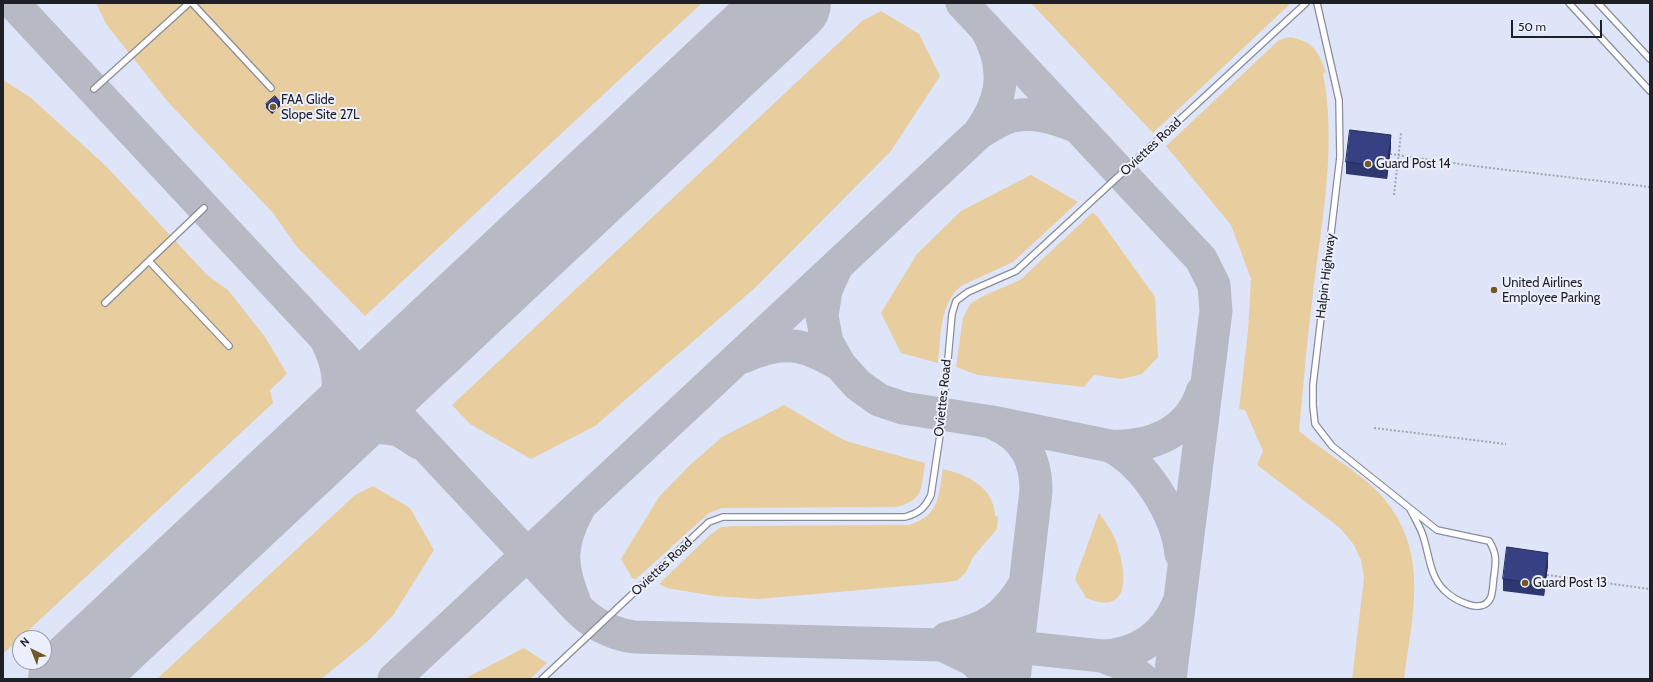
<!DOCTYPE html>
<html>
<head>
<meta charset="utf-8">
<style>
	body { margin:0 }
	#map { position:relative; width:1653px; height:682px; overflow:hidden; background:#ecf0fd; font-family:Cabin,sans-serif }
	canvas { display:block }
	.frame { position:absolute; inset:0; border:4px solid #1f2025; pointer-events:none }
	.north { position:absolute; left:12px; top:630px; width:40px; height:40px; box-sizing:border-box; background:#ecf0fd; border:1px solid #9a9da7; border-radius:50%; rotate:317deg; font-size:11px; font-weight:700; line-height:16px; text-align:center; color:#1f2025 }
	.north::after { content:''; display:block; margin:auto; width:14px; height:18px; background:#725829; clip-path:polygon(50% 0,100% 100%,50% 72%,0 100%) }
	.scale { position:absolute; left:1511px; top:20px; width:91px; height:18px; box-sizing:border-box; border:2px solid #1f2025; border-top:0; padding-left:5px; font-size:12px; line-height:14px; white-space:nowrap; color:#1f2025; -webkit-text-stroke:3px #ecf0fd; paint-order:stroke }
</style>
</head>
<body>
<div id="map">
<canvas width="1653" height="682"></canvas>
<div class="frame"></div>
<div class="north">N</div>
<div class="scale">50 m</div>
</div>
<script>
const g = document.querySelector('canvas').getContext('2d');
g.lineJoin = 'round';
function fillPath(path, color) {
  g.fillStyle = color;
  g.fill(path, 'evenodd');
}
function stroke(path, color, width, dash) {
  g.strokeStyle = color;
  g.lineWidth = width;
  g.lineCap = dash ? 'butt' : 'round';
  g.setLineDash(dash || []);
  g.stroke(path);
}
function write(font, color, halo, rows, align = 'center') {
  g.font = font + ' Cabin,sans-serif';
  g.lineWidth = 4;
  g.setLineDash([]);
  g.textBaseline = 'middle';
  g.strokeStyle = halo;
  g.fillStyle = color;
  for (const [text, x, y, turn = 0] of rows) {
    g.save();
    g.translate(x, y);
    g.rotate((+turn || 0) * Math.PI / 180);
    g.textAlign = isNaN(turn) ? turn : align;
    if (halo) g.strokeText(text, 0, 0);
    g.fillText(text, 0, 0);
    g.restore();
  }
}
fillPath(new Path2D(`
	M3 3H1650V679H3ZM20 638H44V662H20Z`), '#dfe5f9');
fillPath(new Path2D(`
	M96 3H702L365 316 297 247 273 213 168 102 106 24Z
	M1031 3H1291L1153 133Z
	M881 11 919 34 940 76 891 151 756 287 595 426 531 459 470 424 452 405 862 21Z
	M1290 37C1314 42 1318 51 1326 72L1323 73C1336 142 1324 209 1315 277 1308 329 1304 380 1299 431 1323 451 1351 467 1374 488 1431 544 1414 608 1404 679H1352L1364 578 1361 560 1354 545 1340 528 1257 465 1263 451 1245 410 1239 409 1248 330 1251 279 1231 225 1166 146 1279 40Z
	M3 80 30 97 106 166 207 275 228 290 265 337 287 374 270 390 273 403 3 654Z
	M1031 175 1078 202 1013 262 961 286C939 304 941 337 938 363L901 353 881 313 917 254 961 211Z
	M1092 213 1097 216 1155 297 1158 357 1142 374 1122 379 1094 375 1084 387 978 375 956 367 963 318 970 304 981 297 1020 280Z
	M784 405 838 437 849 442 925 463C921 489 924 500 896 507L722 508 709 513 636 579 632 578 621 559 659 497 690 465 722 437Z
	M943 469C968 475 994 487 995 516L998 517 997 529 973 557 966 572 958 580 949 582 759 599 714 596 667 588 659 584 710 535 721 527 733 526 909 525C940 515 938 497 943 469Z
	M373 486 410 508 434 550 394 614 368 641 321 679H157L355 495Z
	M1099 513C1107 524 1116 537 1119 551 1127 580 1128 615 1086 598L1075 579Z
	M524 648 547 663 530 679H464Z`), '#e8cd9f');
stroke(new Path2D(`
	M13 3 577 608C593 624 612 634 634 637L1017 647 1102 656 1123 664 1142 679
	M962 3 1201 259 1214 285 1216 311 1170 679
	M979 133C987 128 995 123 1004 119 1028 109 1057 118 1079 128
	M836 268 826 290 822 316 827 342 840 365 858 385 879 400 903 408 992 422 1110 446C1150 448 1189 433 1202 392
	M743 357C783 339 804 343 840 365
	M995 424C1025 437 1036 460 1036 491L1014 679
	M1110 446C1146 464 1177 515 1181 554
	M313 450 339 433 369 426 399 430 419 443
	M313 450C338 418 347 381 328 344
	M575 603C560 566 559 545 578 510
	M947 638C986 629 1004 619 1025 584
	M944 646 973 660 993 679
	M1102 656C1137 655 1165 636 1178 604
	M394 679 979 133C1005 97 1007 65 985 27`), '#b7bac5', 33);
stroke(new Path2D(`
	M69 679 790 3`), '#b7bac5', 82);
const lane = new Path2D(`
	M192 3 271 88
	M1317 3 1339 100 1340 157 1313 385V406L1315 424 1332 446 1437 530 1489 541C1497 553 1496 562 1494 576 1493 582 1493 591 1491 597 1483 617 1453 599 1444 590 1429 576 1429 551 1422 533 1419 525 1414 517 1410 509
	M1569 3 1650 91
	M1598 3 1650 59
	M94 89 189 3
	M149 261 229 346
	M105 303 204 208
	M542 679 709 522 723 517H905C919 513 925 508 931 495L943 415 952 314 956 301 968 292 1016 271 1306 3`);
stroke(lane, '#8a8d99', 8);
stroke(new Path2D(`
	M1390 154 1474 166 1650 187
	M1394 195 1401 133
	M1374 428 1506 444
	M1547 575 1650 589`), '#a2a5af', 2, [2, 2]);
stroke(lane, '#fff', 5.5);
fillPath(new Path2D(`
	M266 104 280 106 272 114 266 108Z
	M1391 147 1387 179 1346 174V162Z
	M1548 565 1544 596 1503 591V579Z`), '#2e3770');
fillPath(new Path2D(`
	M280 102V106L272 114V110Z
	M1391 135V147L1387 179V167Z
	M1548 553V565L1544 596V584Z`), '#262d5b');
const building = new Path2D(`
	M275 96 280 102 272 110 266 104Z
	M1350 130 1391 135 1387 167 1346 162Z
	M1507 547 1548 553 1544 584 1503 579Z`);
fillPath(building, '#364082');
stroke(building, '#262d5b', 1);
for (const [x, y, r, color] of [
	[273,107,4,"#725829"],
	[1368,164,4,"#725829"],
	[1494,290,4,"#725829"],
	[1525,583,4,"#725829"]
]) {
  const dot = new Path2D();
  dot.arc(x, y, r, 0, 2 * Math.PI);
  g.fillStyle = color;
  g.fill(dot);
  stroke(dot, '#ecf0fd', 1.5);
}
write('13px', '#1f2025', '#ecf0fd', [
	["FAA Glide",281,100],
	["Slope Site 27L",281,115],
	["Guard Post 14",1376,164],
	["United Airlines",1502,283],
	["Employee Parking",1502,298],
	["Guard Post 13",1533,583]
], 'left');
write('13px', '#1f2025', '#ecf0fd', [
	["Oviettes Road",1151,147,-43],
	["Halpin Highway",1326,276,-83],
	["Oviettes Road",943,398,-84],
	["Oviettes Road",662,567,-43]
]);
</script>
</body>
</html>
